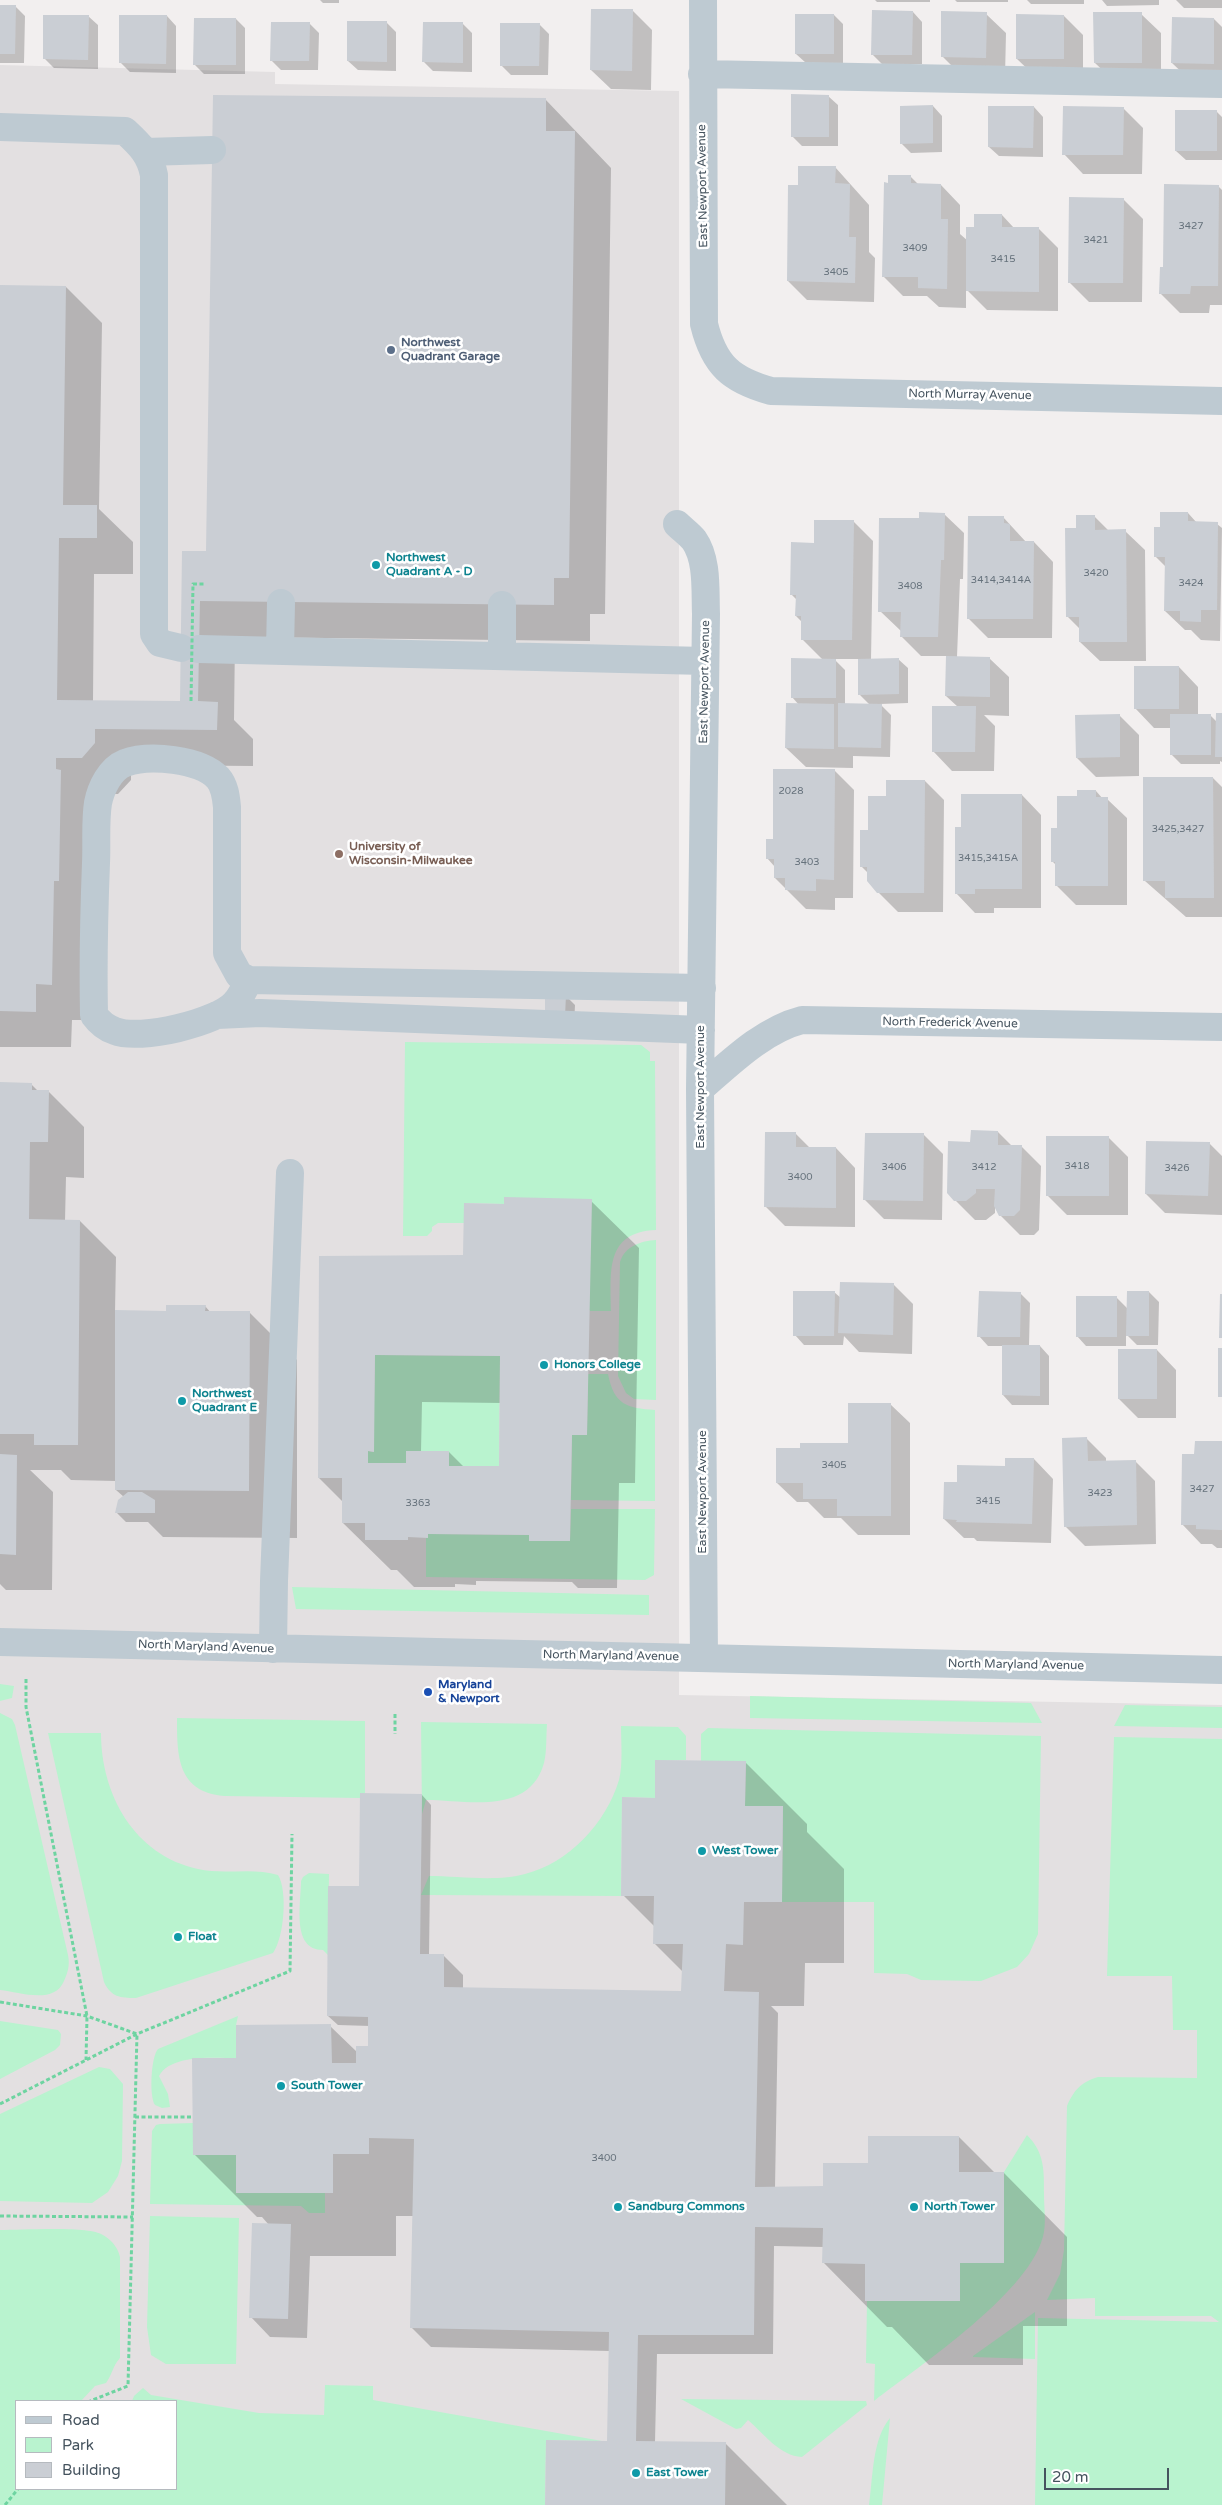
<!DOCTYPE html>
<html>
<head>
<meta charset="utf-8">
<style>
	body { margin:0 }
	#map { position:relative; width:1222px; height:2505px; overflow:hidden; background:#f2efef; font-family:"Varela Round",sans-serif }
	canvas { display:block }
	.legend { position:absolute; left:15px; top:2400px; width:162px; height:90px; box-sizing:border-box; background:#fff; border:1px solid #b5babf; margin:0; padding:6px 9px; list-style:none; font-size:15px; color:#45535e }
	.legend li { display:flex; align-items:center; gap:10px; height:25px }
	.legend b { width:25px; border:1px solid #b5babf }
	.scale { position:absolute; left:1044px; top:2468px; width:125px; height:22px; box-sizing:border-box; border:2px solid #45535e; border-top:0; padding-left:6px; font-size:15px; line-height:18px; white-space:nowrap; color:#45535e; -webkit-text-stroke:4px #fff; paint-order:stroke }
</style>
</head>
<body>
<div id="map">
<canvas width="1222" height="2505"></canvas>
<ul class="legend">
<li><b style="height:6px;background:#becad2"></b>Road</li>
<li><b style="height:14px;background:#b9f3cf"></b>Park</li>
<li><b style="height:14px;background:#caced4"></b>Building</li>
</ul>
<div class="scale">20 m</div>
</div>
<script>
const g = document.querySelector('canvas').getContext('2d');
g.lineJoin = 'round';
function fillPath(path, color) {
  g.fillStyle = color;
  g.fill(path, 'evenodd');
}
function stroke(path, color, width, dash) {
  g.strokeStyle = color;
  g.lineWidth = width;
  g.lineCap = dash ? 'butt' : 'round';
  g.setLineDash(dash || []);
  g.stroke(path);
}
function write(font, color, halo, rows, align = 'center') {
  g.font = font + ' "Varela Round",sans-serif';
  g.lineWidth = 5;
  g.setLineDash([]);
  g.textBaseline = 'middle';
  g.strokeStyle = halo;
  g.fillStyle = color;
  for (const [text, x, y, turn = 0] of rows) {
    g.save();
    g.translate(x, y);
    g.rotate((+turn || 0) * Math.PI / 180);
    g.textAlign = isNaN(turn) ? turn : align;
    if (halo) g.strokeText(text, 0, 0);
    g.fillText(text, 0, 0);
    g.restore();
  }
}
fillPath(new Path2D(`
	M0 65 275 72V84L679 91V1695L1222 1705V2505H0ZM16 2401H176V2489H16Z`), '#e3e0e1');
fillPath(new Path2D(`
	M405 1042 641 1045 650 1052V1061H655V1063L656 1230C604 1232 611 1273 611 1311H590L504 1197V1204L465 1203 464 1223H438L432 1227V1231L427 1236H403Z
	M656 1240V1400L634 1399 626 1393 618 1376 620 1262C625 1246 641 1241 656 1240Z
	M375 1355 500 1356 499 1466H449V1451H407L406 1463H368V1451L373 1452Z
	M588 1374H608C614 1405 627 1408 655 1410V1501L571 1500 572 1435H587Z
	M571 1509H655L654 1575 645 1580 426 1577V1538H428V1534L529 1535V1541H570Z
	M292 1587 649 1595V1615L296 1609Z
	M0 1684 14 1686 12 1698 0 1701Z
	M750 1696 1031 1703 1042 1723 750 1718Z
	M1125 1705 1222 1707V1728L1114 1726Z
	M0 1713 12 1719 15 1725 68 1955C70 1965 68 1972 64 1981 54 2005 20 1992 0 1990Z
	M177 1718 365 1721V1793L360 1798 224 1796C177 1792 177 1755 177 1718Z
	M421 1722 547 1724C546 1737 547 1751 544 1763 529 1816 467 1800 426 1800L422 1814Z
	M621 1726 678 1727 686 1736V1760L655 1761V1798L622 1797 621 1896 421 1895 429 1876C458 1876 497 1882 525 1874 569 1863 606 1823 619 1780 623 1764 621 1743 621 1726Z
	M708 1728 1041 1736 1038 1934 1029 1954 1017 1967 981 1981 921 1980 907 1974 874 1973V1902H782L783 1807 745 1806 746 1761H701V1734Z
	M48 1733H101C101 1794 134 1855 198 1869 224 1875 254 1867 278 1875 288 1891 284 1938 273 1953L136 1998C120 1998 111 1997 104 1982Z
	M1114 1737 1222 1739V2505H1035L1038 2318 1219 2322 1211 2316H1095V2298L1047 2300 1060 2274 1064 2250 1067 2106C1074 2090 1081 2082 1098 2077L1197 2078V2030H1173L1172 1976H1107Z
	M309 1873 329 1874 328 1955 323 1950C291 1950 301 1903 301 1881L303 1877Z
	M238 2016 236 2025V2058C214 2058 171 2054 159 2076L168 2094 170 2107 162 2108 155 2105C149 2096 151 2057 158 2049Z
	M0 2021 58 2030 61 2034 60 2045 55 2050 0 2079Z
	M99 2067 110 2069 123 2084 122 2161 118 2176 108 2192 92 2203 0 2201V2114Z
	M193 2123V2154L236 2155V2193H325V2213H309L301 2206 150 2204 152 2131 156 2125 160 2124Z
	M1027 2135C1045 2153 1044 2171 1044 2194 1044 2207 1046 2220 1044 2232 1034 2290 919 2366 874 2401L875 2364 866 2363 867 2301H960V2263H1004V2172Z
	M150 2216 239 2218 236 2364H166L151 2355 147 2327Z
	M0 2230C21 2230 86 2226 101 2234 110 2238 118 2247 120 2257V2358C112 2367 113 2373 106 2383L95 2386 81 2401H16V2489H176V2401H132L134 2396 143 2388 151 2395 259 2413 324 2415 325 2385 373 2386V2400L602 2441 546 2440 545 2505H0Z
	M1035 2312V2359L973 2357V2356Z
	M681 2399 866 2401 867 2405 802 2457C780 2456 764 2434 748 2420L741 2428 736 2429Z
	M890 2418 882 2505H869C873 2478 872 2439 890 2418Z`), '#b9f3cf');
fillPath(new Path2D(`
	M320 0H339V3H323Z
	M875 0H930V2H877Z
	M955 0H1008V2H957Z
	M1027 0H1084V4H1031Z
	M1102 0H1159V5L1107 6Z
	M1176 0H1222V8H1184Z
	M0 6H15L25 16 24 63H0Z
	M633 11 652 30 651 90 611 89 591 70Z
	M913 12 922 22V64H882L872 54Z
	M986 14 1006 33 1005 77 962 76 942 56Z
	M1141 14 1161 33V82H1115L1095 63Z
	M834 15 843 24V63H806L796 54Z
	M88 16 98 25V69L54 68 45 59Z
	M167 16 176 26V73L130 72 120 62Z
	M1064 16 1083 35V78H1037L1017 59Z
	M236 19 245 28V74H204L195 65Z
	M1214 19 1222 27V83L1192 82 1172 63Z
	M386 22 396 32V71L358 70 348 61Z
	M309 23 319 33 318 70H281L271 60Z
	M462 23 472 33V72L433 71 424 62Z
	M539 24 549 34 548 75H511L501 65Z
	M828 96 838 105V146H802L792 136Z
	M545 99 611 168 605 614H590V641L235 637 234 720 253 739V766L131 765V780L118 794H91L88 1020H72L71 1047H0V286L66 287 102 323 99 509 133 542V574H94L93 701 182 702 207 552Z
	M933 106 942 116V152L911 153 901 143Z
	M1034 107 1043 117V157L999 156 989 147Z
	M1123 108 1143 128 1142 174H1083L1064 154Z
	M1217 112 1222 117V160H1186L1176 151Z
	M835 167 869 205V252L875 258 874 302 807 300 788 281 799 187Z
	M910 176 919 185H941L960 205V234L968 241 975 229 1002 215 1014 228H1038L1058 248V311L987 310 966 289V308L939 307 927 296H903L883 276 889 184Z
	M1218 186 1222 190V305H1210L1209 313H1180L1160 293 1165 269Z
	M1123 199 1143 219 1142 302H1089L1069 282Z
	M1188 513 1197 523 1217 524 1222 528 1220 641 1201 640 1191 630H1185L1165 611 1166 567 1155 556Z
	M944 514 964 533 963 579H960L957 657 989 658 1009 677V716L984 715 995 726 994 771H952L933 751 958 707 946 696 947 656H921L901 636V631L880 611 920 519Z
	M1094 516 1109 531H1125L1145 550 1146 661H1100L1080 642V629L1067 616 1077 530Z
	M1003 517 1026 542H1034L1053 562 1052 638H988L968 618Z
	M853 521 873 541 871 660 898 659 908 668V703L880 704 891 715 890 757 853 756V768L806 767 786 748 799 705 792 697 823 660 802 639V622L796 616 797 600 791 594 815 544ZM834 659H859L860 695 870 705H845V670Z
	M1179 667 1198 687V715H1210L1217 722 1222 714V762L1220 761V764H1181L1171 754V728H1154L1135 708Z
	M1119 715 1139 735V776L1096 777 1077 758Z
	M834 770 854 790 853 898H835V910L806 909 775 878V867L767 858 774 840Z
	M1213 778 1222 787V917H1186L1145 881Z
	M925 781 944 800 943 912H898L878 892 869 874 861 866 869 832 887 798Z
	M1096 791 1103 799H1107L1127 818V905H1076L1057 886V866L1053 862 1058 829 1078 798Z
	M1022 795 1041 815V908H994V913H975L956 893 963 828Z
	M566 996 575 1005 574 1026 546 1016Z
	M0 1084H31L38 1091H48L84 1127V1178L66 1177 65 1221H80L116 1257 115 1312H167L205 1306 211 1313H250L297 1360V1538L163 1537 148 1522H126L117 1513 124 1497 116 1490V1481L71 1480 61 1470H30L53 1492 52 1590H6L0 1584Z
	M998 1132 1012 1146H1021L1041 1166 1039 1230 1034 1235H1020L1000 1215 995 1206V1213L986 1220H975L955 1200Z
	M796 1134 810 1148H836L855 1168V1227L785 1226 766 1207Z
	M924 1135 943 1154 942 1220 884 1219 865 1200Z
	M1108 1137 1128 1157V1215H1067L1047 1195Z
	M1209 1143 1222 1156V1215L1165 1213 1146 1194Z
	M591 1201 639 1248 635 1483H619L617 1588H578L572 1582 476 1581V1585L455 1584V1587H414L397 1570H391L343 1523V1502L319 1478 320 1257 464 1256ZM422 1402 501 1403 500 1468 464 1467 449 1452H421Z
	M894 1285 913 1304 912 1354 859 1352 844 1336 843 1345H804L795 1335 834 1292 841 1298Z
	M1149 1292 1159 1302 1158 1345H1137L1126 1334V1346H1086L1077 1336 1116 1297 1128 1309Z
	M1020 1293 1030 1303 1029 1346H1040L1049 1356V1405H1012L1003 1395V1346H988L979 1336Z
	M1157 1350 1176 1370V1418H1138L1119 1399Z
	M890 1404 910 1423V1535H858L841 1518H824L808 1502H797L777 1483 802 1449 849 1444Z
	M1087 1439 1106 1458V1462L1135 1461 1155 1481 1156 1544 1085 1546 1065 1526Z
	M1222 1443V1548H1217L1212 1544H1201L1182 1524 1196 1456Z
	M1034 1459 1053 1479 1051 1543 977 1541 974 1538H964L944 1519 958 1483Z
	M745 1762 807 1824V1832L844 1869V1963H805L804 2006H771L778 2013 775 2188H824L869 2164 959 2137 995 2173H1004L1067 2237V2326H1023V2365H929L892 2327H887L824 2263V2247L774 2246 773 2354H657L655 2442 725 2443 787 2505H547L608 2442 610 2351 431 2347 411 2327 413 2216H396V2256H310L307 2338 270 2337 251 2317 269 2225 262 2217H257L194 2154 237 2059 330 2026 357 2052 370 2047V2026L338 2025 328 2016 361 1887 422 1795 431 1805 429 1955H443L463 1975V1989L682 1992 683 1972 654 1943 655 1927 623 1895 656 1799Z`), '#0003');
fillPath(new Path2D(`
	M0 5H16L15 54H0Z
	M591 9H633L632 71 590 70Z
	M872 10 913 11 912 55H871Z
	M941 11 987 12 986 58 941 57Z
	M1093 12H1142V63H1094Z
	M795 14H834V54H795Z
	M1016 14 1064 15V59H1016Z
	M43 15H89L88 60 43 59Z
	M119 15H167L166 64 119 63Z
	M1172 17 1214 18V64L1171 63Z
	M194 18H236V65H193Z
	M347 21H387V62L347 61Z
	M271 22H310L309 61H270Z
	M423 22H463V63L422 62Z
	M500 23H540L539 66H500Z
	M791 94 829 95V137H791Z
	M213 95 546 98V131H575L569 578H554V605L200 601 198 701 218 702 217 730 95 729V743L82 758H56V769L61 770 59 881H54L52 985 36 984V1012L0 1011V285L66 286 63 505H97V538H59L57 700 180 701 182 551H206Z
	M933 105V143L900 144V106Z
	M988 106H1034L1033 148 988 147Z
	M1063 106 1124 107 1123 155H1062Z
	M1175 110H1217V151H1175Z
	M798 166H836L835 183 850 184 849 237H856L855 283 787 281 788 185H798Z
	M888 175H911V183L941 184V219H948L947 289 918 288V277H882L884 182 888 183Z
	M1164 184 1219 185 1218 286H1191L1190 294H1159L1160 267H1163Z
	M1069 197 1124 198 1123 283H1068Z
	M974 214H1002V227H1039V292L966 291V227H974Z
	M919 512 945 513 944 560H941L938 637H900L901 612H878L879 518H919Z
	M1160 512H1188V521L1218 522 1217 610H1201V622L1180 621V611H1164L1165 557H1154V527H1160Z
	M1076 515H1095V530L1126 529 1127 642H1079V617H1066L1065 528H1076Z
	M968 516H1004V523L1010 524V541H1034L1033 619H967Z
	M814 520H854L852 640H801V616H795L796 595H790L791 542 814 543Z
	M946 656 990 657V697L945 696Z
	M791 658 836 659V698H791Z
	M899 658V694L858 695V659Z
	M1134 666H1179V709H1134Z
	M786 703 834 704V749L785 748Z
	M838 703 882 704 881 748 838 747Z
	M932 706H976L975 752H932Z
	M1216 713H1222V757H1215Z
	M1120 714V757L1076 758 1075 715Z
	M1170 714H1211V755H1170Z
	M773 769H835L834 880 816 879V891L785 890V878H774V859H766V839H773Z
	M1143 777H1213L1214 898H1165V881H1143Z
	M886 780H925L924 893H877L867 881V867H860V830H868V796H886Z
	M1077 790H1096V797H1108V886H1055V862H1051V828H1057V796H1077Z
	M961 794H1022V889H975V894H955V827H961Z
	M545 994 566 995 565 1017 545 1016Z
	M0 1082 32 1083V1090H49L48 1142H30L29 1219 80 1220 78 1445H34V1434H0Z
	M971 1130 998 1131V1145H1022L1020 1210 1014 1216H999L994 1206 995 1189H976V1193L966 1201H954L947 1193 948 1141 970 1142Z
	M765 1132H796V1147H836V1208L764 1207Z
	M865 1133H924L923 1201 863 1200Z
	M1046 1136H1109V1196H1046Z
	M1146 1141 1210 1142 1208 1196 1145 1194Z
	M504 1197 592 1199 587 1435H572L570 1541H529V1535L428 1534V1538L408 1537V1540H365V1523H342V1478H318L319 1256 463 1255 464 1203 504 1204ZM375 1355 500 1356 499 1466H449V1451H406V1463H368V1451L374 1452Z
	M840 1282 894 1283 893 1335 838 1333Z
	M793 1291H835L834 1336H793Z
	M979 1291 1021 1292 1020 1337H977Z
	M1127 1291H1149V1336H1126Z
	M1220 1294H1222V1338H1219Z
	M1076 1296H1117V1337H1076Z
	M166 1305H206L205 1311H250L249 1491 115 1490V1310L166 1311Z
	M1002 1345H1040V1396L1002 1395Z
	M1218 1348H1222V1397H1218Z
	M1118 1349H1157V1399H1118Z
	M848 1403H891V1516H837V1499H803V1483H776V1448H800V1443H848Z
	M1087 1437 1088 1461 1136 1460 1137 1525 1064 1527 1062 1438Z
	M1195 1441H1222V1530L1196 1529V1525H1181L1182 1454H1194Z
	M0 1454 17 1455 16 1555 0 1554Z
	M1005 1458H1034L1032 1524 956 1522 957 1520 943 1519 944 1482H957V1465L1005 1466Z
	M128 1492H142L155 1500V1513H115L118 1500Z
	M655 1760 746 1761 745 1806H783L782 1902H744L743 1945 726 1944 724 1991 759 1992 755 2187 823 2186V2163H868V2136H959V2172H1004V2263H960V2301H865V2264L822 2263 823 2228 755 2227 754 2335H638L636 2441 726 2442 725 2505H545L546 2440 607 2441 609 2332 410 2328 414 2139 369 2138V2154H333V2193H236V2155H193L192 2058H236V2025L331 2024 332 2063H356V2046H368V2017L327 2016 328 1886H359L360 1793 422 1794 420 1954H444V1987L681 1991 683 1944H653L654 1896H621L622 1797 655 1798Z
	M252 2223 291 2224 288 2319 249 2318Z`), '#caced4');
stroke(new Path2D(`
	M26 1679V1707L87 2016 86 2060
	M395 1714V1734
	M0 2002 87 2016 137 2034 128 2386 90 2401
	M0 2104 137 2034 290 1971 292 1834
	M135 2117H193
	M0 2216 133 2217
	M5 2505 18 2489`), '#6ed4a1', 3, [4, 2.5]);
stroke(new Path2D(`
	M703 0 704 324C714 365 731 380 771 391L1222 401
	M702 74 1222 84
	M0 127 125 131C140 145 150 154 154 175V634L160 643 181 648
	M146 152 212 150
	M677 524C682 529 689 534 694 540 708 560 705 591 706 614L700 1089 704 1658
	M502 605V656
	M199 649 705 661
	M280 650 281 603
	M249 980C245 987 241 997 235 1003 217 1023 140 1041 115 1031 106 1028 99 1022 94 1015 93 964 94 914 96 863 97 844 95 822 98 803 101 788 110 769 125 763 149 754 200 759 218 778 225 786 226 797 227 807V953L239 975 249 980 702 988
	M217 1015 260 1013 701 1030
	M700 1089C730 1063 763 1030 802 1020L1222 1027
	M0 1642 1222 1670
	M273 1649 274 1581 290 1173`), '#becad2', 28);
stroke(new Path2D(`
	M191 701 193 584H204`), '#6ed4a1', 3, [4, 2.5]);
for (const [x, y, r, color] of [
	[391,350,5,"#5c6f8a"],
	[376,565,5,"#0f9aa8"],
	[339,854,5,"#8d6e63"],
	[544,1365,5,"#0f9aa8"],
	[182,1401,5,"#0f9aa8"],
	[428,1692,5,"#1a4fb4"],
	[702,1851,5,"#0f9aa8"],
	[178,1937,5,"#0f9aa8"],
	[281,2086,5,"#0f9aa8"],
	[618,2207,5,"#0f9aa8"],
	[914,2207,5,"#0f9aa8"],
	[636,2473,5,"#0f9aa8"]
]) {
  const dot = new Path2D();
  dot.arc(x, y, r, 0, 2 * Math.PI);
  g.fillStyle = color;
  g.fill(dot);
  stroke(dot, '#fff', 2);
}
write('10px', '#66727c', null, [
	["3427",1191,226],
	["3421",1096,240],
	["3409",915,248],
	["3415",1003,259],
	["3405",836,272],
	["3420",1096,573],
	["3414,3414A",1001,580],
	["3424",1191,583],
	["3408",910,586],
	["2028",791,791],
	["3425,3427",1178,829],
	["3415,3415A",988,858],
	["3403",807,862],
	["3418",1077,1166],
	["3406",894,1167],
	["3412",984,1167],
	["3426",1177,1168],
	["3400",800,1177],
	["3405",834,1465],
	["3427",1202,1489],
	["3423",1100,1493],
	["3415",988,1501],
	["3363",418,1503],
	["3400",604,2158]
]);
write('12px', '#45535e', '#fff', [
	["East Newport Avenue",703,186,-91],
	["North Murray Avenue",970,395,1],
	["East Newport Avenue",705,682,-89],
	["North Frederick Avenue",950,1023,1],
	["East Newport Avenue",701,1087,-90],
	["East Newport Avenue",703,1492,-90],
	["North Maryland Avenue",206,1647,2],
	["North Maryland Avenue",611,1656,1],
	["North Maryland Avenue",1016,1665,1]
]);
write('bold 12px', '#4e5e75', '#fff', [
	["Northwest",401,343],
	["Quadrant Garage",401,357]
], 'left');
write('bold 12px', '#0d838f', '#fff', [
	["Northwest",386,558],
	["Quadrant A - D",386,572],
	["Honors College",554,1365],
	["Northwest",192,1394],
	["Quadrant E",192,1408],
	["West Tower",712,1851],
	["Float",188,1937],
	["South Tower",291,2086],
	["Sandburg Commons",628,2207],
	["North Tower",924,2207],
	["East Tower",646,2473]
], 'left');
write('bold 12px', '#785e54', '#fff', [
	["University of",349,847],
	["Wisconsin-Milwaukee",349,861]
], 'left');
write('bold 12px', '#164399', '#fff', [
	["Maryland",438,1685],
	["& Newport",438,1699]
], 'left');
</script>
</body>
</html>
